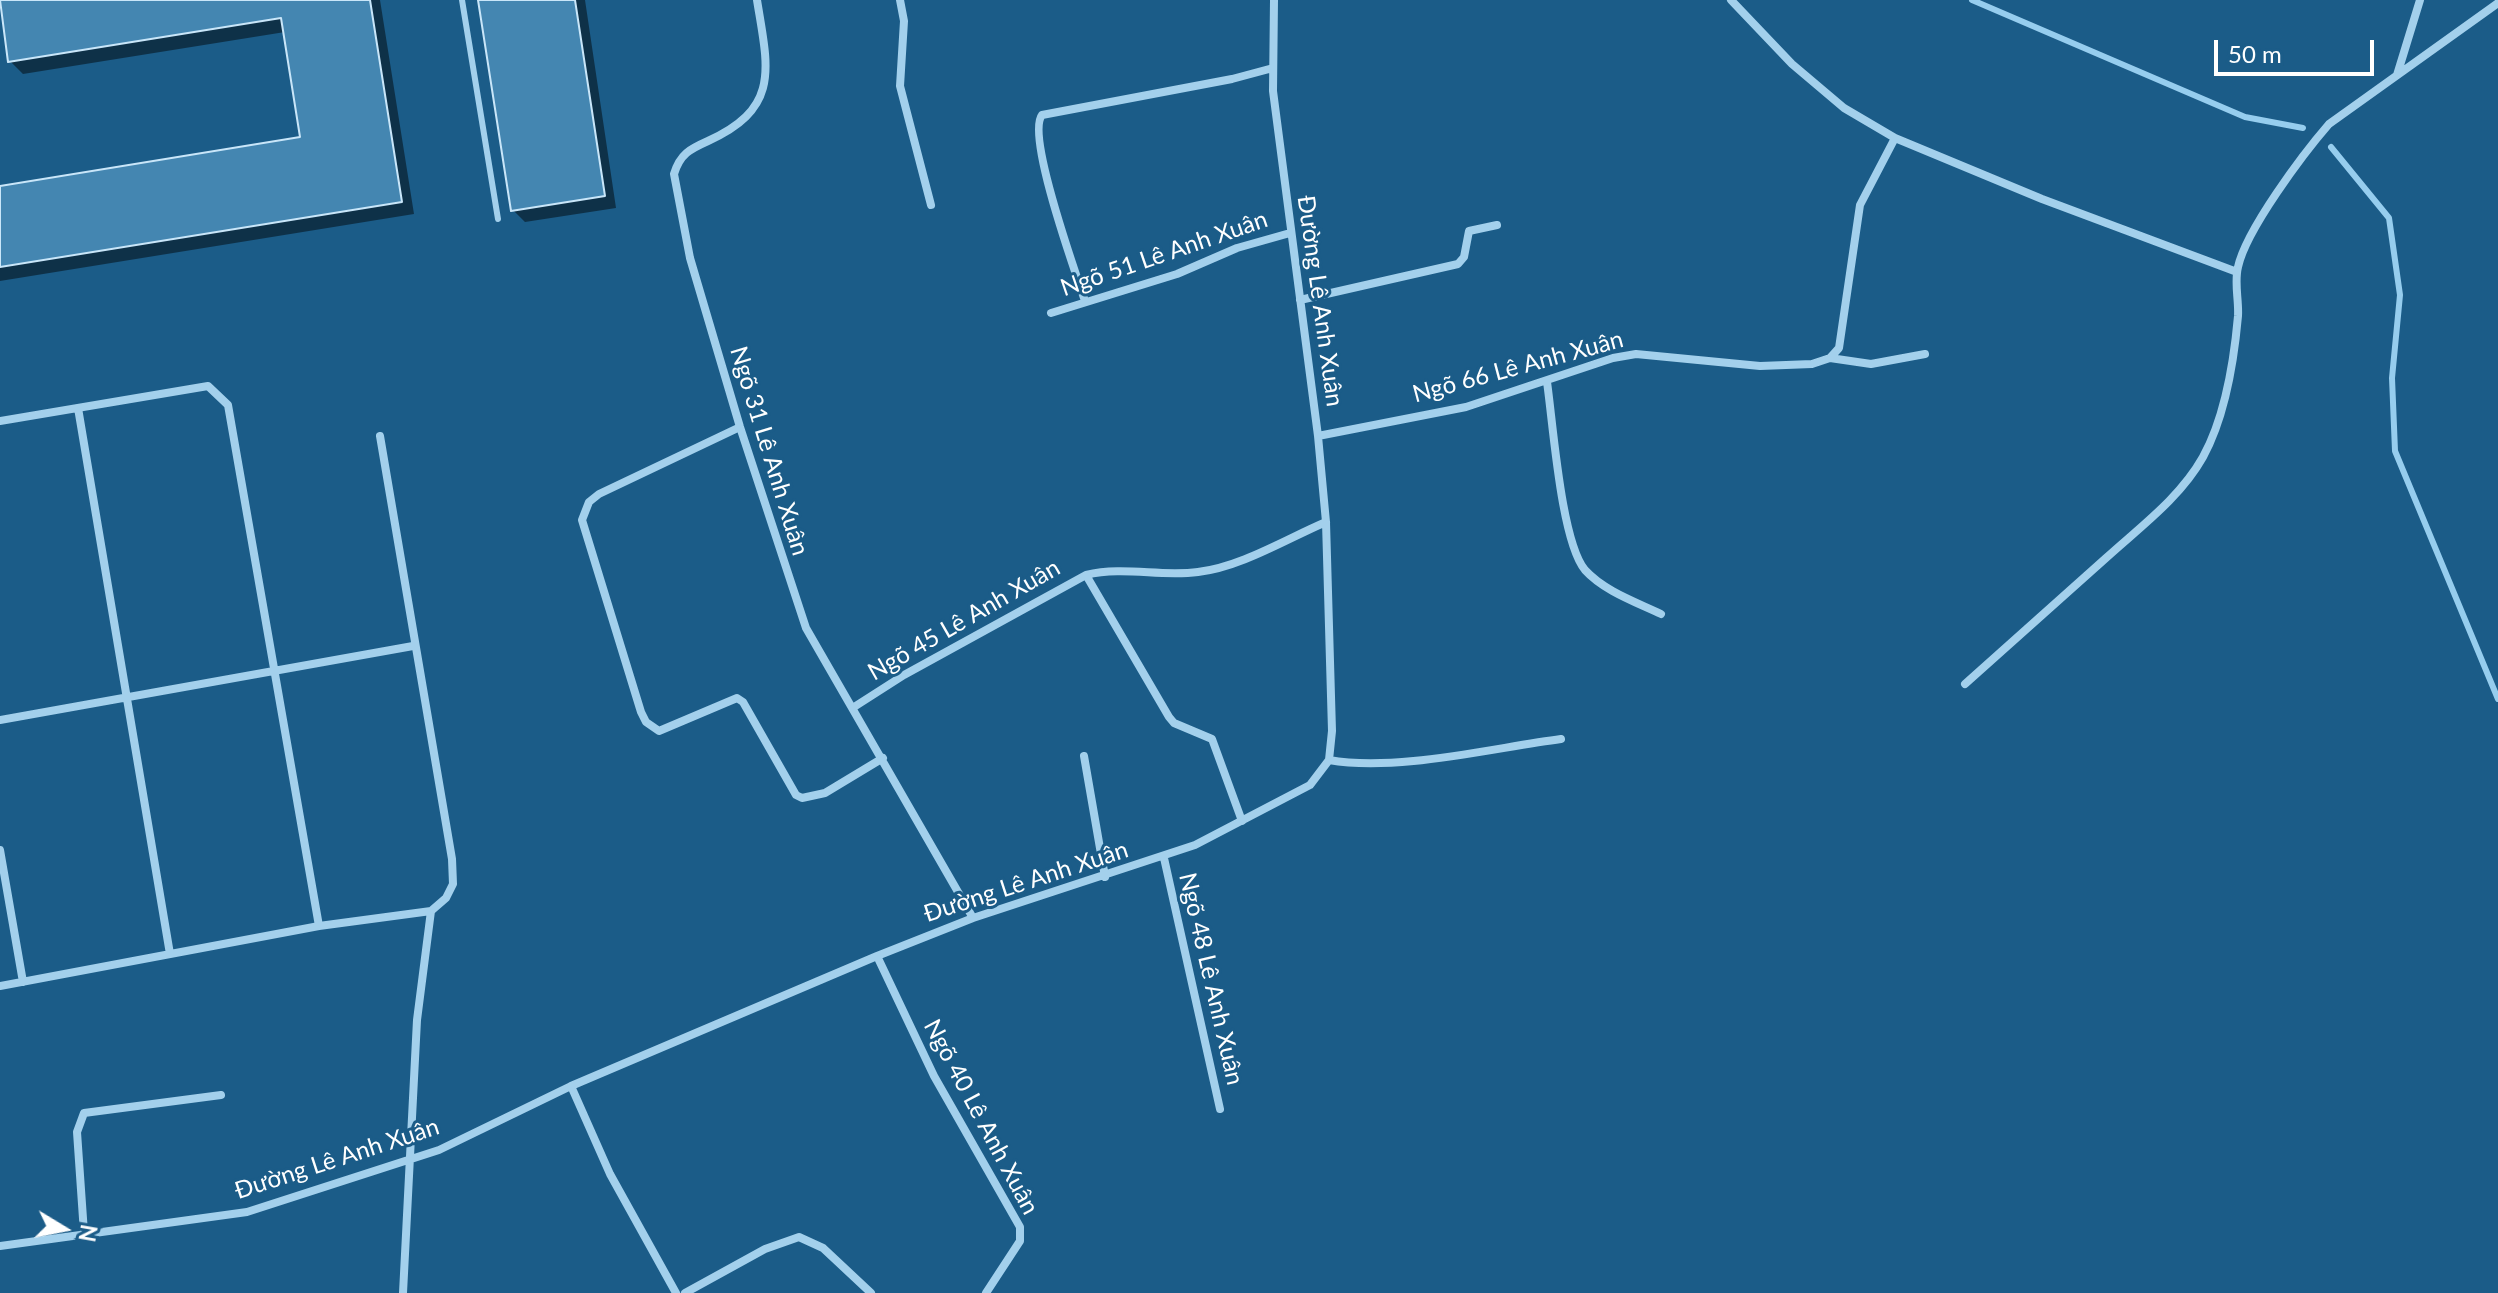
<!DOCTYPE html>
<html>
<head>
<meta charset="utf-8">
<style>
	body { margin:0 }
	#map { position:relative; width:2498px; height:1293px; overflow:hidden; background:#1b5c88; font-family:Lato,sans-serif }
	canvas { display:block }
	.north { position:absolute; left:24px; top:1189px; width:80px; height:80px; -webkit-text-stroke:6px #1b5c88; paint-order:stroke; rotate:100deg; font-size:22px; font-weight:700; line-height:32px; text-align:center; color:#fff }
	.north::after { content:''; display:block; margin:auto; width:28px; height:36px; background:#fff; clip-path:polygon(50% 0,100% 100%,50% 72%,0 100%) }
	.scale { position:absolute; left:2214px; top:40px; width:160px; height:36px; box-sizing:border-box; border:4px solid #fff; border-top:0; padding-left:10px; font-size:24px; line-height:28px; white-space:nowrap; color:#fff; -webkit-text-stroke:6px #1b5c88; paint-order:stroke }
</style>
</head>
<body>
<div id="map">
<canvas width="2498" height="1293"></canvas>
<div class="north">N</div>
<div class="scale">50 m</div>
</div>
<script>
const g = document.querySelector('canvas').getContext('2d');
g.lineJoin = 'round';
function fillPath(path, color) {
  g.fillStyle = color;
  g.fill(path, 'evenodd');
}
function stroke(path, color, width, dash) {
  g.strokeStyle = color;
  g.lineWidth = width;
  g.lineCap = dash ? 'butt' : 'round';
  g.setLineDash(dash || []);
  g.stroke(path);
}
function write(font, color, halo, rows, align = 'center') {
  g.font = font + ' Lato,sans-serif';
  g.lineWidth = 6;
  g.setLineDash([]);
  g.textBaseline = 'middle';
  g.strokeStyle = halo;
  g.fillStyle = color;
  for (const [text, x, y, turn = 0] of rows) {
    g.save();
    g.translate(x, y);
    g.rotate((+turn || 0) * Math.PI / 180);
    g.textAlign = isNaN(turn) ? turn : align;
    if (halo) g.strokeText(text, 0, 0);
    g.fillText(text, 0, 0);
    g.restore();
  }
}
fillPath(new Path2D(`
	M1 0H380L414 214 0 281V188L302 139 285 32 23 74 10 61Z
	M480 0H585L616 208 525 222 513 210Z`), '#0007');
stroke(new Path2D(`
	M1972 0 2245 117 2303 128
	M2331 147 2389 218 2400 295 2392 378 2395 451 2498 699`), '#96cdee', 6);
const building = new Path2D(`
	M0 0H370L402 202 0 267V186L300 137 281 18 8 62Z
	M478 0H575L605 196 511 211Z`);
fillPath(building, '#4486b1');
stroke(building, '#c9e6f9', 2);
stroke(new Path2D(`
	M462 0 498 219`), '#a3d0ec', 6);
stroke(new Path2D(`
	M757 0C768 68 781 108 708 141 690 149 680 154 674 174L690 258 740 427 806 628 973 918
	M900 0 904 21 900 86 931 205
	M1731 0 1792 64 1844 108 1895 138 2042 199 2237 272
	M2397 75 2420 0
	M1300 300 1458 264 1464 257 1469 231 1497 225
	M1085 301C1075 271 1026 135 1042 115L1232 79 1273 68
	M1051 313 1177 274 1237 248 1290 233
	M1830 358 1871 364 1925 354
	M1547 382C1553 423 1561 541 1585 570 1604 591 1636 602 1661 614
	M78 408 170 954
	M0 421 208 386 228 405 319 926
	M740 427 599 494 589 502 582 520 641 712 646 722 659 731 737 698 743 702 796 795 802 798 825 793 883 758
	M1318 436 1466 407 1613 358 1636 354 1760 366 1812 364 1830 358 1839 348 1860 205 1895 138
	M1086 575 1169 717 1174 723 1212 739 1242 821
	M1965 684C2012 642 2059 600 2106 558 2140 527 2180 498 2203 457 2225 417 2234 361 2238 316 2239 300 2234 283 2238 267 2246 230 2303 154 2329 124L2498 3
	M854 707 904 675 1086 575C1124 566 1160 577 1198 572 1241 567 1286 539 1326 522
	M0 720 413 646
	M1084 756 1105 877
	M1329 760C1396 772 1492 748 1561 739
	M0 850 23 982
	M1164 858 1220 1109
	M877 956 934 1076 1020 1227V1241L986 1293
	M0 986 319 926 431 911 446 898 453 884 452 859 380 436
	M571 1086 610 1174 676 1293
	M84 1233 77 1132 84 1113 221 1095
	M0 1246 247 1212 439 1150 571 1086 877 956 973 918 1195 845 1310 785 1329 760 1332 731 1326 522 1318 436 1273 91 1274 0
	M403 1293 417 1020 431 911
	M685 1293 765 1249 799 1237 823 1248 871 1293`), '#a3d0ec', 8);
write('24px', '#fff', '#1b5c88', [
	["Ngõ 51 Lê Anh Xuân",1164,254,-19],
	["Đường Lê Anh Xuân",1320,301,82],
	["Ngõ 66 Lê Anh Xuân",1518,367,-15],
	["Ngõ 31 Lê Anh Xuân",769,451,73],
	["Ngõ 45 Lê Anh Xuân",964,620,-30],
	["Đường Lê Anh Xuân",1026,882,-18],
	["Ngõ 48 Lê Anh Xuân",1211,979,77],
	["Ngõ 40 Lê Anh Xuân",981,1117,62],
	["Đường Lê Anh Xuân",337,1159,-18]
]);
</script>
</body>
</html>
